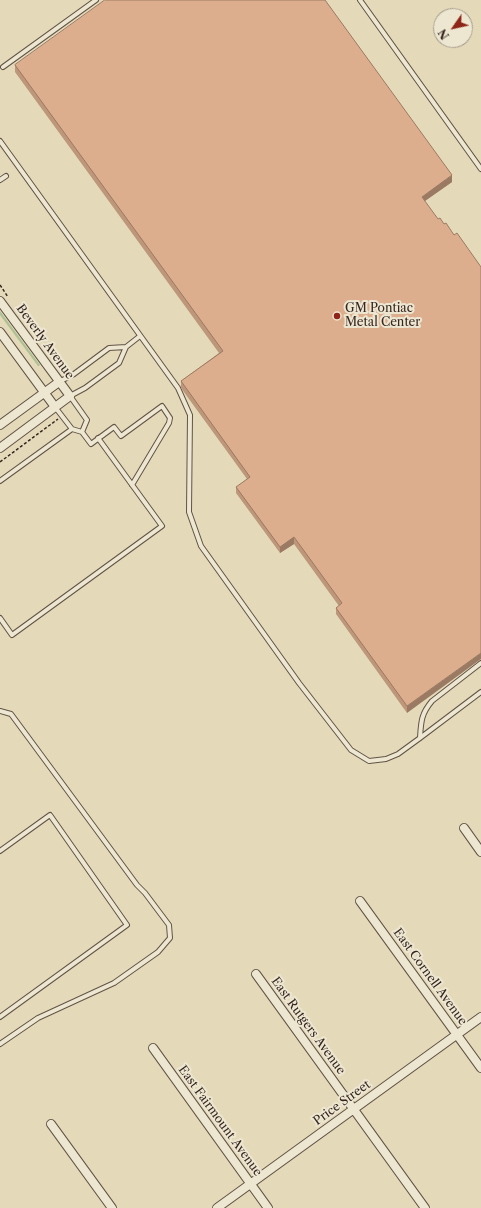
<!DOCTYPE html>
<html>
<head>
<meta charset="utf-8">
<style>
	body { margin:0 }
	#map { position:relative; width:481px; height:1208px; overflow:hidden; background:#e4dab9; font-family:"Libre Caslon Text",serif }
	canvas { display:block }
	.north { position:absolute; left:433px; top:8px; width:40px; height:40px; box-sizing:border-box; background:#ede7d2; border:1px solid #a49a8b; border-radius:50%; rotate:236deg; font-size:11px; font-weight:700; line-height:16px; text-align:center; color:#372620 }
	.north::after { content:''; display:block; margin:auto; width:14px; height:18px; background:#8f2418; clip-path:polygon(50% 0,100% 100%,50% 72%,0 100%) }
</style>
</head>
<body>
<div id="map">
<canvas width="481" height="1208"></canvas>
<div class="north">N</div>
</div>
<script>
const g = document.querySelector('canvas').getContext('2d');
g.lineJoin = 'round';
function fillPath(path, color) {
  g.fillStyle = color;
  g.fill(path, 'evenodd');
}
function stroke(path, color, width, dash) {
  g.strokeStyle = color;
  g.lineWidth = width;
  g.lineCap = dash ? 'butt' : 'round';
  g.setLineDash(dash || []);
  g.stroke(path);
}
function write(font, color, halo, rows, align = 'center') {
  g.font = font + ' "Libre Caslon Text",serif';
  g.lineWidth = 4;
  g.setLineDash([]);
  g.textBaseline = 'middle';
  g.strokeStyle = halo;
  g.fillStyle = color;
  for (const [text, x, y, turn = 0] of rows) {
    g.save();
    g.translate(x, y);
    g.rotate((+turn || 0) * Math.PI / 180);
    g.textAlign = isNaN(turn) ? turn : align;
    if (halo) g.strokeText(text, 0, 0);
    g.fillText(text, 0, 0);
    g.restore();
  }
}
fillPath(new Path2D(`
	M0 311 40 365 39 366H38L0 315Z`), '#aec194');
const lane = new Path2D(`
	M360 0 481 169
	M3 67 96 0
	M0 141 178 388 190 415 189 512 201 546 299 683 351 750 369 761 386 759 398 754 420 738 481 692
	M0 180 6 176
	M59 382 74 374 109 348 126 347 140 336
	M55 407 72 429 82 432 91 444 114 427 121 436 162 406 170 418 169 423 132 485
	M82 432 87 420 70 396 85 388 119 363 126 347
	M0 481 72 429
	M0 618 12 635 162 526 98 438
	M0 711 11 714 137 885 145 893 169 925 170 938 158 952 114 983 38 1018 0 1044
	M420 738C421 722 421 714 432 701L481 663
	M0 851 50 815 127 925 0 1017`);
const street = new Path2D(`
	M0 301 70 396 0 448
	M0 332 55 407
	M0 425 59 382
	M464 828 481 852
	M360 901 481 1068
	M256 974 425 1208
	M153 1048 268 1208
	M51 1124 112 1208
	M217 1208 481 1017`);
stroke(lane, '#625346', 6);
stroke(street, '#625346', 10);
stroke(new Path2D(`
	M0 285 8 297
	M0 462 58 419`), '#372620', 1.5, [3, 2]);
stroke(lane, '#ede7d2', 4);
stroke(street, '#ede7d2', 8);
fillPath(new Path2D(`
	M15 65 452 182 425 201 407 713 336 614V608L339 606 294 544 280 553 236 493V487L247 479 181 388V381L219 353 15 72Z`), '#be9679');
fillPath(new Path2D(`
	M452 175V182L422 203V197Z
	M294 537V544L280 553V547Z
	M481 653V659L407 713V706Z`), '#9b7a63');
const building = new Path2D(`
	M105 0H325L452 175 422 197 438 219 440 218 444 224 446 223 454 235 457 233 481 267V653L407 706 336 608 342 603 294 537 280 547 236 487 250 477 181 381 223 351 15 65Z`);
fillPath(building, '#ddae8d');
stroke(building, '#9b7a63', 1);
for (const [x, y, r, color] of [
	[337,316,4,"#8f2418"]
]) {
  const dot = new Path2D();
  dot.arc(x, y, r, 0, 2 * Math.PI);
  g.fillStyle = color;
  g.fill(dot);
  stroke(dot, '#ede7d2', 1.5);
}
write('12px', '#372620', '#ede7d2', [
	["GM Pontiac",345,309],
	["Metal Center",345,323]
], 'left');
write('12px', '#372620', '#ede7d2', [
	["Beverly Avenue",45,342,54],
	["East Cornell Avenue",430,977,54],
	["East Rutgers Avenue",308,1026,54],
	["Price Street",342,1103,-36],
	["East Fairmount Avenue",220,1121,54]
]);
</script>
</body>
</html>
